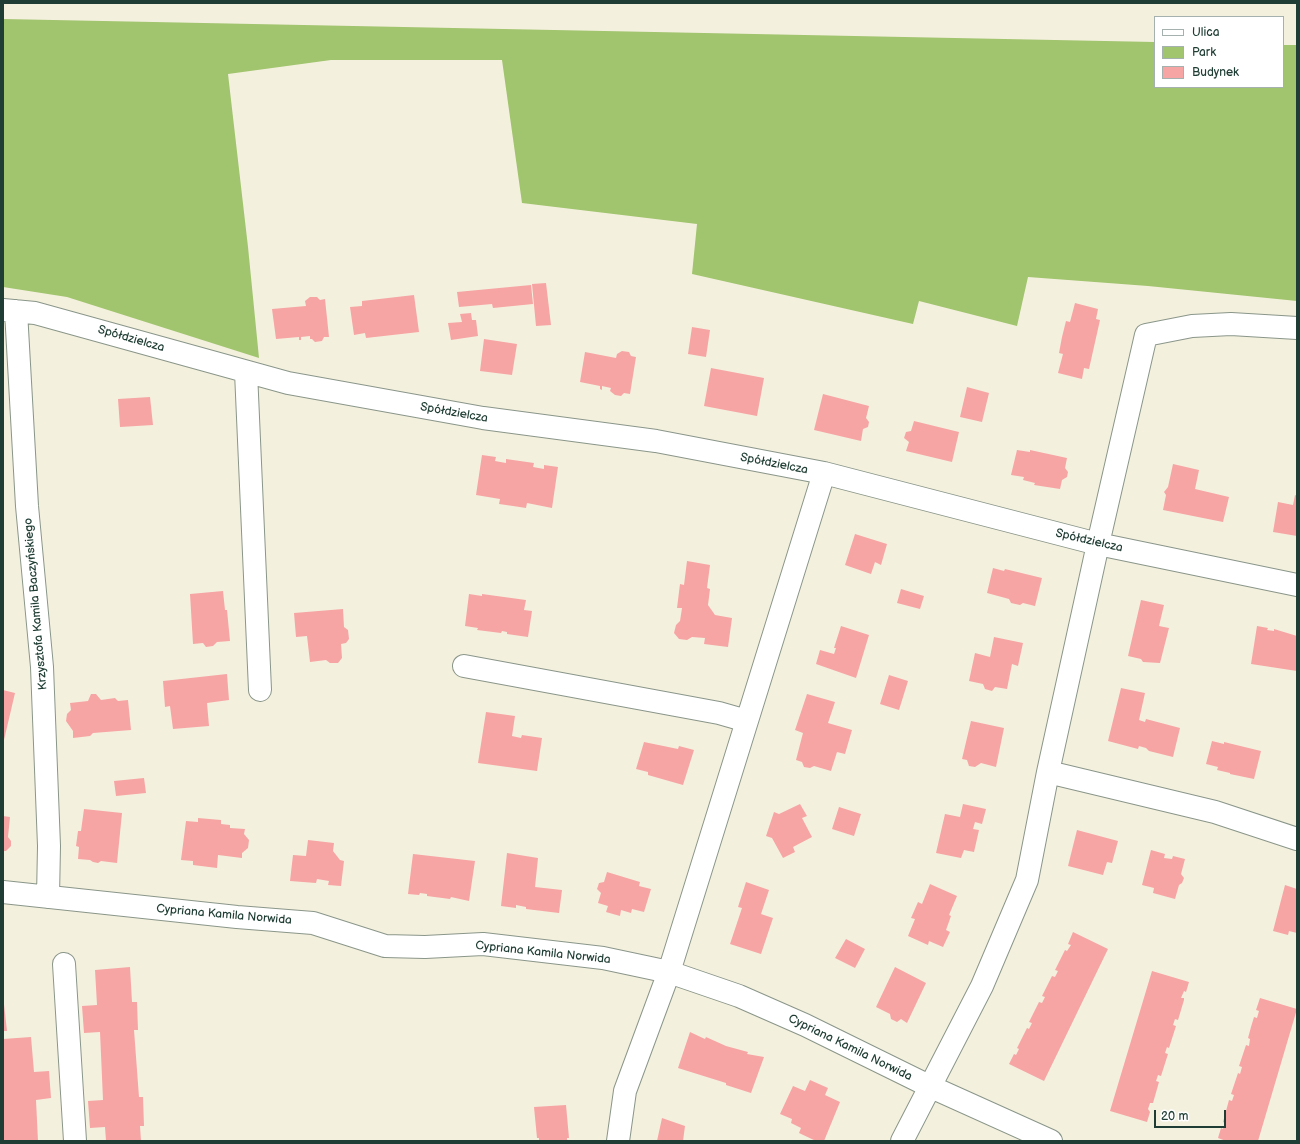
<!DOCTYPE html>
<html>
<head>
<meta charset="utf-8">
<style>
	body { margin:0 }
	#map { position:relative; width:1300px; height:1144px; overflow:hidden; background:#f4f0de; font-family:"Balsamiq Sans",sans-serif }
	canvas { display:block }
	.frame { position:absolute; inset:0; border:4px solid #1f3d34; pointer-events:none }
	.legend { position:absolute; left:1154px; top:16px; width:130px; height:72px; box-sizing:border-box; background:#fff; border:1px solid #a5b1ae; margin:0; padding:5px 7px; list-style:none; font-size:12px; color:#1f3d34 }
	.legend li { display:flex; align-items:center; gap:8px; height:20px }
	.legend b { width:20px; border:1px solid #a5b1ae }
	.scale { position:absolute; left:1154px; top:1110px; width:72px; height:18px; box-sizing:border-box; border:2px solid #1f3d34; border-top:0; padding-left:5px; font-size:12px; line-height:14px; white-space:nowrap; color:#1f3d34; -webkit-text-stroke:3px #fff; paint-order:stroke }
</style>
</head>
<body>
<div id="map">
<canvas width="1300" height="1144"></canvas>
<div class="frame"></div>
<ul class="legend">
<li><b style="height:5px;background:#fff"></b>Ulica</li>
<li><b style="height:11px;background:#a1c46e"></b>Park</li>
<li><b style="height:11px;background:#f6a5a4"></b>Budynek</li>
</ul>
<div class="scale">20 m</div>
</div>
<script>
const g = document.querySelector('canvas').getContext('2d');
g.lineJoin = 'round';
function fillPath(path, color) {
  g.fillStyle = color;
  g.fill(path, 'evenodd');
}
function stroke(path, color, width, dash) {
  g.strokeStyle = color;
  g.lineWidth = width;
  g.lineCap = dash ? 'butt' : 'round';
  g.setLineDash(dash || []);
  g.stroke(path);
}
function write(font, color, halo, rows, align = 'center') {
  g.font = font + ' "Balsamiq Sans",sans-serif';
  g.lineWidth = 3;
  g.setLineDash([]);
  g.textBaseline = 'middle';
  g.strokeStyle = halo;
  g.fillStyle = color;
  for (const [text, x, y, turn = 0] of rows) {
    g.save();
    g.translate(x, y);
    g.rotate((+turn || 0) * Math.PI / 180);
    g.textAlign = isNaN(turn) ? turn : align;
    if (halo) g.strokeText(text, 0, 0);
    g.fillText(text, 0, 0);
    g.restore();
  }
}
fillPath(new Path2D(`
	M3 19 1155 42V87H1283V45H1297V301L1148 286 1028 277 1017 326 919 301 913 324 692 274 697 224 522 203 502 60H331L228 74 248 247 259 358 67 297 3 287Z`), '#a1c46e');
fillPath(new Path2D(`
	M546 283 551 325 536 326 532 284Z
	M531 285 533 304 493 308 492 304 459 307 457 292Z
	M414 295 419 332 366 338 365 333 354 335 350 307 362 306V301Z
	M310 297H317L320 300 325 299 329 337H324L322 341 315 342 312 339H310V336L301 337V340H299V337L276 339 272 309 306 306 305 301Z
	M1075 303 1098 309 1096 319 1100 320 1089 369 1084 368 1082 379 1058 373 1063 354 1059 353 1062 337 1066 321 1070 322Z
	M471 313 472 320H476L478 336 451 340 448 323 462 322 460 314Z
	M692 327 710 330 706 357 688 354Z
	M484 339 517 344 512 375 480 371Z
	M622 351 629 352 631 356 636 357 630 394 624 393 621 396 615 395 610 391 611 388 602 386V390L600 389V386L580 382 585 352 616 358 617 354Z
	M711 368 764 378 757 416 704 406Z
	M967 387 989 393 982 422 960 417Z
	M823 394 869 406 866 418 869 422 868 427 863 429 861 441 814 430Z
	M150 397 153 425 120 427 118 399Z
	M914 421 959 432 952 462 906 451 909 442 904 438 906 432 911 431Z
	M1017 450 1030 452V450L1067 458 1065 468 1068 472 1067 477 1062 480 1060 489 1034 485 1035 483 1023 480 1024 477 1011 475Z
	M482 455 496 457 495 461 506 463V459L534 463 533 467 544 469V465L558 467 552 508 527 503 526 508 513 506 499 504 500 499 476 495Z
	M1173 464 1199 470 1195 489 1229 497 1223 522 1163 510 1166 495 1164 492 1168 487Z
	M1295 495 1297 496V536L1273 532 1278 502 1293 505Z
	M855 534 887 544 881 565 875 562 871 574 845 565Z
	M687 561 710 565 707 588 710 589 708 605 715 615 732 618 728 647 704 644 705 638 692 637 687 640 679 639 674 633 676 625 680 621 682 608H677L680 584 684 585Z
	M993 568 1004 571 1005 569 1042 578 1035 606 1023 603 1020 605 1011 603 1009 599 987 593Z
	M901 589 924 596 920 609 897 603Z
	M223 591 225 610H227L230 641 217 642 213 646 206 647 203 643 193 644 190 594Z
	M469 594 482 596V594L526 600 524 610 532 611 528 637 507 634V632L502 631 501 633 477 630 478 628 465 626Z
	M1141 600 1164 605 1159 626 1169 628 1160 663 1143 662 1141 659 1128 656Z
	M343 609 344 627 348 630 349 639 346 643 341 644 342 658 338 663H330L326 660 310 662 307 636 296 637 294 613Z
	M841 626 869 635 856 678 816 664 820 650 834 654 836 648H834Z
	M1257 626 1268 628 1267 630 1274 631V629L1297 636V671L1251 664Z
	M994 637 1023 643 1018 666 1012 664 1007 689 995 687 992 691 985 689 983 684 969 681 975 653 990 657Z
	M227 674 229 700 207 703 209 726 173 729 170 706 165 707 163 681Z
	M889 675 908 681 899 710 880 704Z
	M1121 688 1145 693 1139 720 1145 722 1146 719 1180 728 1173 757 1149 751 1146 748 1139 746 1138 749 1108 741Z
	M3 690 15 693 4 740H3Z
	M91 694H96L101 700 115 698 118 701 128 700 131 730 93 733 90 736 73 738V731L66 721 67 714 71 710 70 703 88 701Z
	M807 694 835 702 828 723 852 730 845 754 837 752 831 771 814 766 810 768 804 767 802 762 796 760 803 733 795 730Z
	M486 712 515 716 512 736 521 738 522 735 542 738 537 771 478 763Z
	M971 721 1004 728 996 767 981 763 975 767 969 766 967 760 962 759Z
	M1212 741 1224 744V742L1261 751 1254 779 1230 774V773L1217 770 1218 767 1206 764Z
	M644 742 678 749 679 746 694 750 683 785 648 775V772L636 769Z
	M144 778 146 793 116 796 114 781Z
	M800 804 807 816 802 818 812 837 793 847 795 852 783 858 772 838 766 836 774 812 779 814Z
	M963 804 986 809 982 824 975 822 973 829 979 830 974 852 964 850 961 858 936 853 945 814 960 817Z
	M839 807 861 814 854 836 832 829Z
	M84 809 122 813 117 863 101 861 98 863 93 862 90 860 78 859 79 847 76 846 78 831H81Z
	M3 816 10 817 8 837 11 841V846L6 851H3Z
	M198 818 221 820V824L230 825V828L245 829 244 834 249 840 248 848 242 853V858L218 855 217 868 193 865V861L181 860 186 821 198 822Z
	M1077 830 1118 841 1112 863 1107 862 1103 875 1068 866Z
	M308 840 334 843 333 851 340 860 344 861 341 886 328 885 329 881 317 879 316 883 290 881 293 855 306 856Z
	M1151 850 1165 854 1164 858 1172 859 1173 856 1185 859 1181 874 1184 878 1182 883 1179 885 1175 899 1153 893 1154 888 1142 885Z
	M507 853 538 858 535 887 562 890 559 913 526 909V907L516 905V908L501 906Z
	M413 854 475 861 469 901 451 897 450 899 427 896V894L420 893 419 895 408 894Z
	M607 872 640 882 639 886 651 889 644 912 632 909 631 913 621 910 620 916 606 912 608 906 598 903 601 893 597 889 599 883 604 882Z
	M746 882 769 890 761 914 773 918 761 954 730 944 742 908 738 907Z
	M930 884 957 896 949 915 951 916 946 930 950 932 943 947 929 941 928 945 908 936 915 919 911 918 918 902 922 904Z
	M1285 885 1297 889V933L1289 931 1288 935 1273 931Z
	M1073 932 1108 949 1044 1081 1009 1064 1014 1054 1016 1055 1019 1049 1017 1048 1027 1028 1029 1029 1032 1023 1029 1022 1039 1002 1042 1003 1045 997 1042 996 1052 976 1055 977 1058 971 1055 970 1065 950 1067 951 1071 945 1068 944Z
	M846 939 865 949 855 968 835 958Z
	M130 967 132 1002H137L138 1030H134L139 1097H143L144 1126H140L141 1141H106L105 1127 90 1128 88 1101 103 1100 100 1032 84 1033 82 1006 97 1005 95 970Z
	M895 967 926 983 907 1023 901 1019 897 1022 891 1019 890 1014 876 1007Z
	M1152 971 1189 982 1186 992 1184 991 1181 998H1184V1000L1178 1020 1175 1019 1173 1025 1176 1026 1169 1048 1167 1047 1165 1053 1168 1054 1161 1076 1158 1075 1156 1081 1159 1082 1153 1103H1150L1148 1109 1150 1112 1147 1122 1110 1111Z
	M3 995 7 1031H3Z
	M1260 998 1297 1009 1258 1141H1226L1218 1138 1221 1128 1223 1129 1225 1123 1223 1122 1229 1100 1232 1101 1234 1095 1231 1094 1238 1073 1240 1074 1242 1067 1239 1066 1246 1045 1249 1046 1250 1039 1248 1038 1251 1027 1254 1017 1257 1018 1259 1011 1256 1010Z
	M690 1032 705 1039 706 1037 726 1046 748 1052 747 1054 764 1057 751 1093 726 1085V1083L678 1068Z
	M31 1037 34 1072 49 1071 51 1098 36 1100 38 1141H4L3 1039Z
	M810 1080 828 1088 825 1095 840 1102 824 1141H816L799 1133 801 1128 791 1123 792 1119 780 1114 793 1086 805 1091Z
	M566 1105 569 1138H567V1141H539V1138H537L534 1107Z
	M662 1118 685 1126 683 1141H657Z`), '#f6a5a4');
const minor = new Path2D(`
	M3 310 35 313 288 383 483 418 656 441 824 473 1098 544 1297 585
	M16 311 27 506 42 667 49 846 48 897
	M246 372 260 690
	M464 666 719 713 747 721
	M1048 772 1215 812 1297 839
	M3 892 237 917 313 923 385 946 425 947 483 944 603 958 669 972 739 996 805 1025 929 1086 1051 1141
	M64 964 75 1141
	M618 1141 625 1091 669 972 824 473
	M902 1141 982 986 1027 880 1048 772 1098 544 1146 335 1192 326 1231 324 1297 328`);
stroke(minor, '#8a9689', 24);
stroke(minor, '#fff', 22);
write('12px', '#1f3d34', '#fff', [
	["Spółdzielcza",131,339,16],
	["Spółdzielcza",454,413,10],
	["Spółdzielcza",774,464,11],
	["Spółdzielcza",1089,541,13],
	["Krzysztofa Kamila Baczyńskiego",36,604,-95],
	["Cypriana Kamila Norwida",224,915,5],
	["Cypriana Kamila Norwida",543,953,6],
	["Cypriana Kamila Norwida",850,1048,26]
]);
</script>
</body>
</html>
